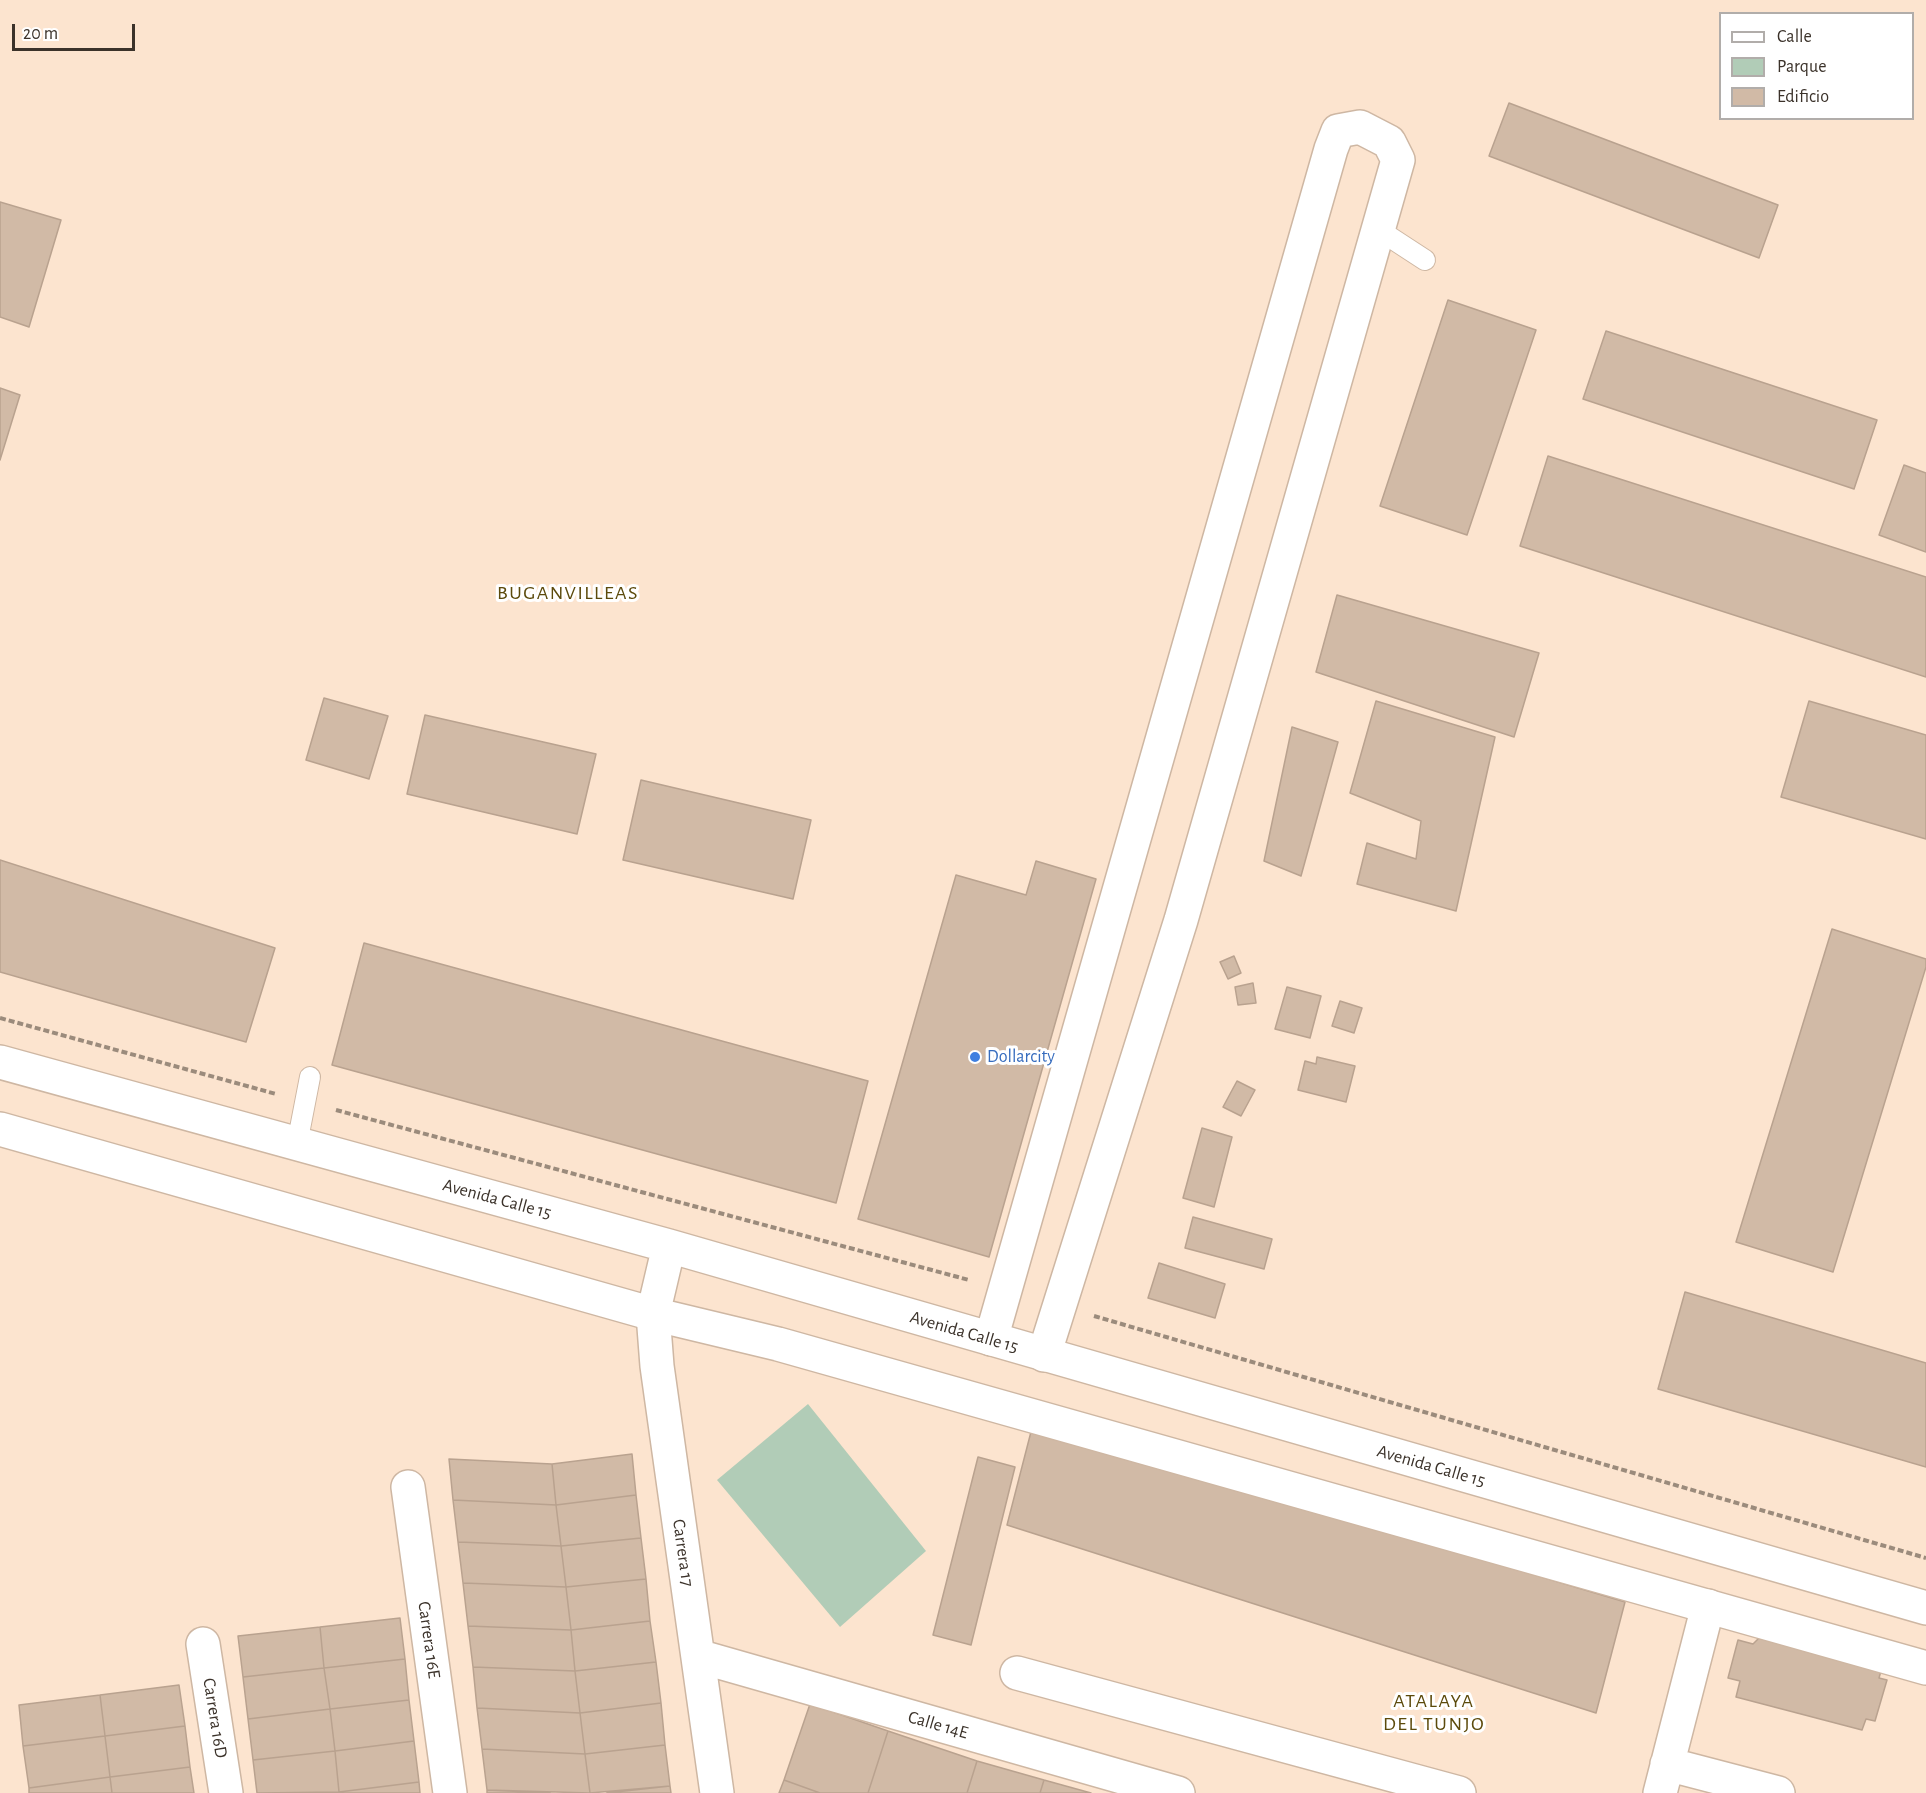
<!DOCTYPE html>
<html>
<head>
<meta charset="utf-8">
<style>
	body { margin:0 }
	#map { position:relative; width:1926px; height:1793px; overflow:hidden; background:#fce4cf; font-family:"Alegreya Sans",sans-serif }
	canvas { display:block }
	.legend { position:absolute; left:1719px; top:12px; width:195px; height:108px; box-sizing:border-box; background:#fff; border:2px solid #b1adaa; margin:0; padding:8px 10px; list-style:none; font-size:18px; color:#3b322a }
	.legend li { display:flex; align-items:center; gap:12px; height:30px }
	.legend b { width:30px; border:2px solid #b1adaa }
	.scale { position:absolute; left:12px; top:24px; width:123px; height:27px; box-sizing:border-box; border:3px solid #3b322a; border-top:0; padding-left:8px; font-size:18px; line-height:21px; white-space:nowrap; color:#3b322a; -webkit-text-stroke:4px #fff; paint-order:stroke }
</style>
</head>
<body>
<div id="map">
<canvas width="1926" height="1793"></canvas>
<ul class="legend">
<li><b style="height:8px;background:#fff"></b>Calle</li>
<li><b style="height:16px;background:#b1ccb7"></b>Parque</li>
<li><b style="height:16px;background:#d1baa6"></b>Edificio</li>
</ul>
<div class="scale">20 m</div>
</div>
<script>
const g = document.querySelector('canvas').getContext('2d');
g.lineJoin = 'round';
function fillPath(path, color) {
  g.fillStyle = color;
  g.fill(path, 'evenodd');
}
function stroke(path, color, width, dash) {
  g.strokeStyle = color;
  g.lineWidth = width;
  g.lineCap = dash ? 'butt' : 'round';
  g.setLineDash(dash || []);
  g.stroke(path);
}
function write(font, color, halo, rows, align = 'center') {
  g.font = font + ' "Alegreya Sans",sans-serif';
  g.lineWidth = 6;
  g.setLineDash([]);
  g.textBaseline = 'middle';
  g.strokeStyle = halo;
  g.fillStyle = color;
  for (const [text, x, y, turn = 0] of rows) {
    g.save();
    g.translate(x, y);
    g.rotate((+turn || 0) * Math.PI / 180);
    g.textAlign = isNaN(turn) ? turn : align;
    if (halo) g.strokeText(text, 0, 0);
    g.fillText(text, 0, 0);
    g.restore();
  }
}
fillPath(new Path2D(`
	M808 1404 926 1551 840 1627 717 1480Z`), '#b1ccb7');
const building = new Path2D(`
	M1509 103 1778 205 1759 258 1489 156Z
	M0 202 61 220 29 327 0 317Z
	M1448 300 1536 330 1467 535 1380 506Z
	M1606 331 1877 420 1854 489 1583 399Z
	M0 388 20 395 0 460Z
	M1548 456 1926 577V677L1520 546Z
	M1904 465 1926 473V552L1879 535Z
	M1337 595 1539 653 1514 737 1316 672Z
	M324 698 388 716 369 779 306 760Z
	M1376 701 1495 737 1456 911 1357 884 1367 843 1416 859 1421 821 1350 793Z
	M1809 701 1926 735V839L1781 797Z
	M425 715 596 754 577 834 407 794Z
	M1292 727 1338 742 1301 876 1264 861Z
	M641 780 811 820 793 899 623 860Z
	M0 860 275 948 246 1042 0 972Z
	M1036 861 1096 879 989 1257 858 1219 956 875 1026 895Z
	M1832 929 1926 959V967L1833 1272 1736 1242Z
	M364 943 868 1081 836 1203 332 1065Z
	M1234 956 1241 973 1228 979 1220 962Z
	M1253 983 1256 1003 1238 1005 1235 987Z
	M1287 987 1321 996 1310 1038 1275 1029Z
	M1340 1001 1362 1008 1354 1033 1332 1026Z
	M1317 1057 1355 1066 1346 1102 1298 1090 1305 1061 1316 1064Z
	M1237 1081 1255 1090 1241 1116 1223 1107Z
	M1202 1128 1232 1137 1214 1207 1183 1198Z
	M1193 1217 1272 1239 1264 1269 1185 1248Z
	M1159 1263 1225 1284 1215 1318 1148 1298Z
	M1685 1292 1926 1363V1467L1658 1389Z
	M1033 1424 1625 1602 1596 1713 1007 1525Z
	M632 1454 636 1495 556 1505 552 1464Z
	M978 1457 1015 1467 971 1645 933 1635Z
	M449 1459 552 1464 556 1505 453 1500Z
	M636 1495 641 1538 561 1546 556 1505Z
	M453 1500 556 1505 561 1546 458 1542Z
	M641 1538 646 1579 566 1587 561 1546Z
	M458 1542 561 1546 566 1587 463 1583Z
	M646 1579 650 1621 571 1630 566 1587Z
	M463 1583 566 1587 571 1630 468 1626Z
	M400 1618 405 1659 324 1668 320 1627Z
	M650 1621 656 1662 575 1671 571 1630Z
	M468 1626 571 1630 575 1671 473 1667Z
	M320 1627 324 1668 243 1677 238 1636Z
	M1765 1632 1883 1664 1879 1678 1887 1680 1875 1721 1866 1719 1862 1730 1736 1697 1740 1681 1728 1678 1738 1640 1753 1644Z
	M405 1659 409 1700 330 1709 324 1668Z
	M656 1662 661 1703 580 1713 575 1671Z
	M473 1667 575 1671 580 1713 477 1708Z
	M324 1668 330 1709 248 1719 243 1677Z
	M179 1685 185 1726 105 1736 100 1695Z
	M100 1695 105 1736 23 1746 19 1705Z
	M409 1700 414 1741 335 1751 330 1709Z
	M661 1703 665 1745 585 1754 580 1713Z
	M810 1704 888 1731 868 1793H820L784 1780Z
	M477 1708 580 1713 585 1754 482 1749Z
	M330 1709 335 1751 253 1760 248 1719Z
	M185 1726 190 1767 110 1777 105 1736Z
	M888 1731 977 1761 967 1793H868Z
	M105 1736 110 1777 29 1788 23 1746Z
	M414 1741 419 1782 339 1792 335 1751Z
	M665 1745 670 1786 590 1793 585 1754Z
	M482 1749 585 1754 590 1793 487 1790Z
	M335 1751 339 1792 257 1793 253 1760Z
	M977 1761 1044 1780 1040 1793H967Z
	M190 1767 194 1793H112L110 1777Z
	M110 1777 112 1793H29V1788Z
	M784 1780 820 1793H779Z
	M1044 1780 1091 1793H1040Z
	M419 1782 420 1793H339V1792Z
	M670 1786 671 1793H607Z
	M487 1790 550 1793H487Z`);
fillPath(building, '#d1baa6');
stroke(building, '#b9a28f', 1.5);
const service = new Path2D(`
	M1379 230 1425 260
	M297 1144 310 1077`);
const minor = new Path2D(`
	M653 1314 657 1366 717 1793
	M991 1339 1331 149 1338 131 1360 127 1389 142 1398 160 1181 920 1044 1355
	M408 1487 450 1793
	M203 1644 226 1793
	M698 1656 1178 1793
	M1017 1673 1459 1793
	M1667 1764 1778 1793
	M1660 1793 1708 1606`);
const secondary = new Path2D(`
	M0 1062 669 1246 1926 1608
	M0 1129 653 1314 778 1344 1926 1668
	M653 1314 669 1246`);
stroke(service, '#ceb7a3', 22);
stroke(minor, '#ceb7a3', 36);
stroke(secondary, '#ceb7a3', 36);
stroke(new Path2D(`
	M0 1018 276 1094
	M336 1110 969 1280
	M1094 1316 1926 1558`), '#9b8b7c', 4, [6, 3]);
stroke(service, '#fff', 20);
stroke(minor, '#fff', 33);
stroke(secondary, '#fff', 33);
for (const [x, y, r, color] of [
	[975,1057,6,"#3f7fe0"]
]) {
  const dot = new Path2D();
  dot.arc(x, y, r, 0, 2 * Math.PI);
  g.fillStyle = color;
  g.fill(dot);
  stroke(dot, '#fff', 2);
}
write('18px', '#366cbe', '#fff', [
	["Dollarcity",987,1057]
], 'left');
write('18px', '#3b322a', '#fff', [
	["Avenida Calle 15",497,1199,15],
	["Avenida Calle 15",964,1332,16],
	["Avenida Calle 15",1431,1466,16],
	["Carrera 17",683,1553,82],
	["Carrera 16E",429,1640,82],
	["Carrera 16D",215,1718,81],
	["Calle 14E",938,1725,16]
]);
g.letterSpacing = '1.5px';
write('20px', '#5c4a0b', '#fff', [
	["BUGANVILLEAS",568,593],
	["ATALAYA",1434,1701],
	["DEL TUNJO",1434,1724]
]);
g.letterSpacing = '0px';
</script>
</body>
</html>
